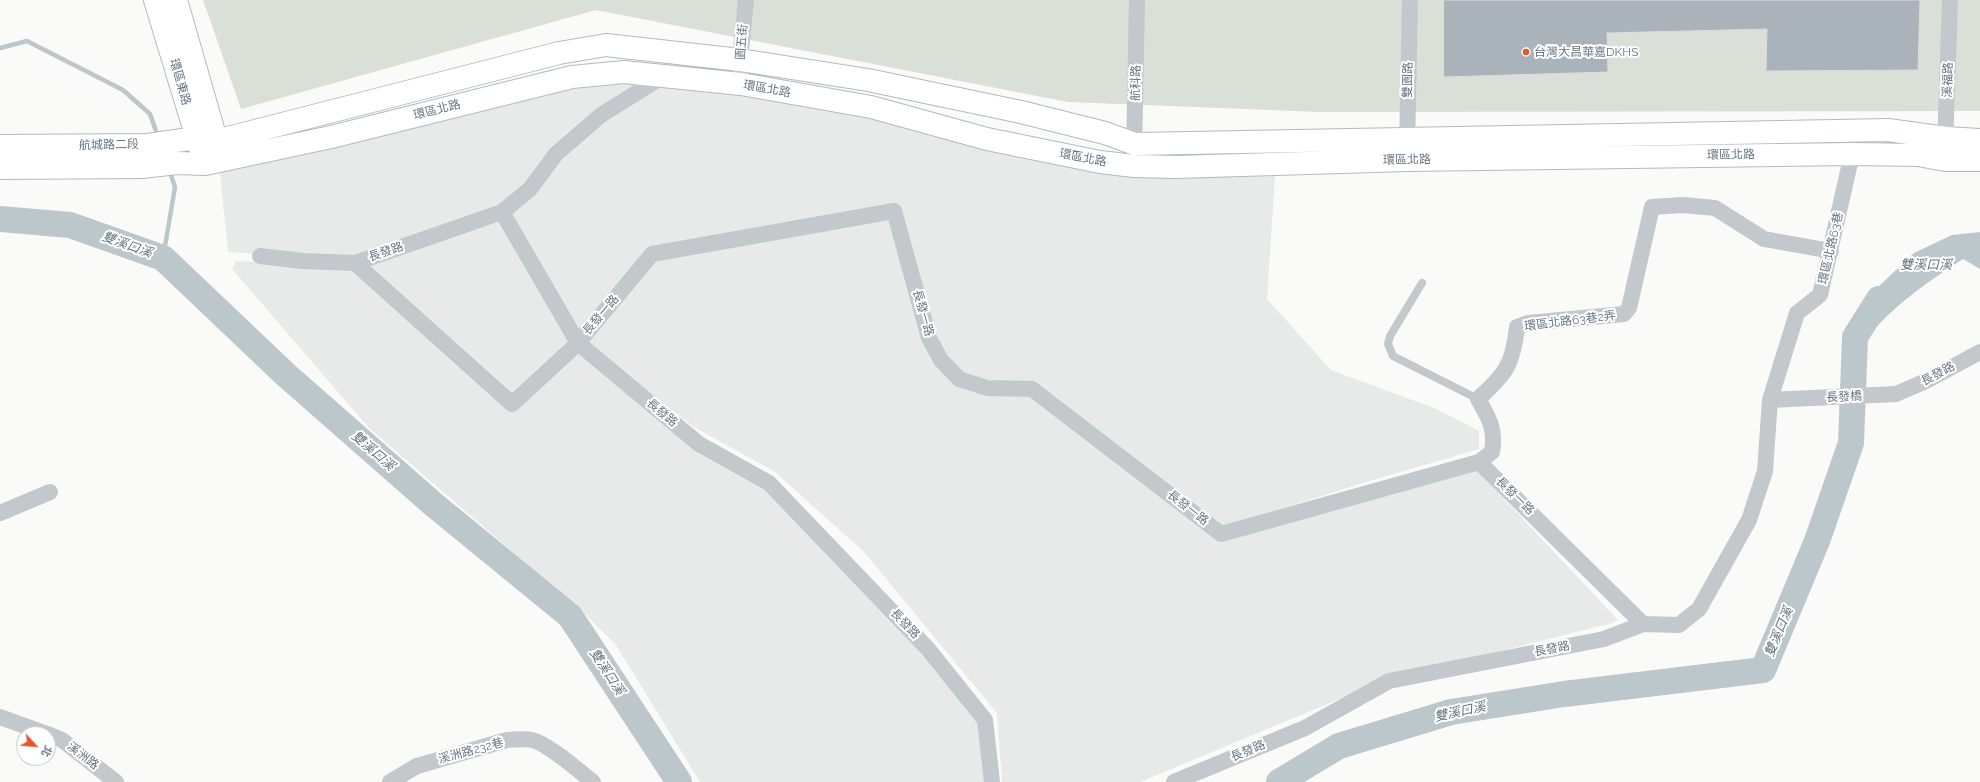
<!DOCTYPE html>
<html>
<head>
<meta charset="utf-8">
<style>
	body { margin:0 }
	#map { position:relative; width:1980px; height:782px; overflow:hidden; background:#fafaf8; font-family:Raleway,"Noto Sans TC",sans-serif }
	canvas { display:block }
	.north { position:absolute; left:16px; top:726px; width:40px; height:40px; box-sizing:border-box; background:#fff; border:1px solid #c1c8cd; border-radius:50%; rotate:116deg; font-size:11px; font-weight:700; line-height:16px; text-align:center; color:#657683 }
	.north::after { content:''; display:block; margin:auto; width:14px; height:18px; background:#e4572e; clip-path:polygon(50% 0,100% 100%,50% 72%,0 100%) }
</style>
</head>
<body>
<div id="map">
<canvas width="1980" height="782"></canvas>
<div class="north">北</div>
</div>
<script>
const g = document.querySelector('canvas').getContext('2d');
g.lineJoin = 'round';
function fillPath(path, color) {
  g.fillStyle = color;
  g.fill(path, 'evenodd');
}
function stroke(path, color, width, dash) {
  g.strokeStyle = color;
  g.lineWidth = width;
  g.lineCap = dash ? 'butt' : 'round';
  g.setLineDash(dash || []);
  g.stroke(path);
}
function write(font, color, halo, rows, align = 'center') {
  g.font = font + ' Raleway,"Noto Sans TC",sans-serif';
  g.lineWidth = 4;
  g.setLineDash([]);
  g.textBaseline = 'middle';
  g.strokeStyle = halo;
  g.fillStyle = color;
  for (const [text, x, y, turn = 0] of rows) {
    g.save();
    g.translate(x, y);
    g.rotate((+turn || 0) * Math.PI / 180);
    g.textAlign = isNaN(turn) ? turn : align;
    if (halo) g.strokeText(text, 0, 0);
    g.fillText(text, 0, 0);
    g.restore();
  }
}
fillPath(new Path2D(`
	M644 80 599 112 530 189 500 209 354 259 228 252 220 172 568 84Z
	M663 82 875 116 1013 151 1139 178 1275 176 1267 299 1331 370 1434 408 1456 419 1479 431V449L1363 483 1223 527 1041 386 985 380 961 372 950 358 934 334 900 206 650 251 578 337 505 212 602 117Z
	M500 216 577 341 511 399 362 264Z
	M888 220 921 337 950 382 981 394 1031 397 1224 541 1476 469 1618 620 1612 623 1385 680 1140 782H1002L997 713 864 552 775 472 694 427 584 341 656 260Z
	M236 261 354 267 513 410 578 348 767 491 914 645 978 721 985 782H700L616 645 587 616 369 428 232 269Z`), '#e8e9e9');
fillPath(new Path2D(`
	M203 0H1980V111L1321 112 1068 102 596 10 241 109Z`), '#dadfd7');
fillPath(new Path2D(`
	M1980 232V269L1963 259C1926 283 1894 305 1866 339L1854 322 1876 289 1914 253 1952 235Z`), '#bbc7cb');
stroke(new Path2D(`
	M0 48 27 41 123 90 150 114 158 137
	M163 258 175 187 169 169`), '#bbc7cb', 4.5);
stroke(new Path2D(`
	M0 219 70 225 163 258 285 374 433 504 570 616 679 782
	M1279 782 1339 746 1451 712 1564 694 1763 670 1817 541 1851 443 1855 337 1879 299`), '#bbc7cb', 26);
const building = new Path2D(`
	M1444 0H1920L1918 70 1766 71 1767 29 1607 33 1608 72 1444 77Z`);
fillPath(building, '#aab3b9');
stroke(building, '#dcdcda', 1);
const secondary = new Path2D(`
	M155 0 201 151
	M176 0 220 153
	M0 146 147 145 197 138 216 141 559 53 606 45 740 60 868 80 1021 112 1105 133 1135 144 1888 130 1946 138 1980 140
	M0 168 142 167 177 163 205 164 331 137 572 77 624 72 741 84 871 107 987 139 1100 162 1134 166 1176 167 1407 160 1852 154 1918 155 1945 160H1980`);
stroke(secondary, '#b3babf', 24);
stroke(new Path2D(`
	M1422 283 1390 336 1388 344 1393 356 1478 399`), '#c3c8cc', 8);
stroke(new Path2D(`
	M741 84 740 60 746 0
	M1407 148 1410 0
	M1945 148 1950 0
	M1134 154 1137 0
	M502 212 578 343 699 444 769 483 928 649 985 720 992 782
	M260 256 303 261 355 263 502 212 530 189 556 154 601 115 662 77
	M355 263 512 404 578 343 652 254 894 211 929 338 941 360 959 379 987 388 1032 389 1221 534 1479 462 1643 624
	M1770 400 1896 394 1926 381 1980 352
	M1479 462 1492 452C1496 429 1489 418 1478 399 1506 374 1513 364 1517 327L1528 323 1624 314 1629 308 1652 207 1683 205 1715 208 1764 239 1831 251
	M0 513 50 492
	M0 717 47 734
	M48 734 62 740 116 782
	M390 782 417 766 507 740C515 740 524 738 532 740 547 743 579 771 593 782
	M1174 782 1305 728 1389 681 1604 639 1643 624 1679 625 1699 609 1749 520 1765 471 1770 400 1797 313 1820 295 1852 154`), '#c3c8cc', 16);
stroke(secondary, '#fff', 22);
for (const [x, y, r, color] of [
	[1526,52,4,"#e4572e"]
]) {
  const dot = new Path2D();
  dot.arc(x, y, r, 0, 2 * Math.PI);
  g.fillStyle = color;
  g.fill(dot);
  stroke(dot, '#fff', 1.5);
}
write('12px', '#657683', '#fff', [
	["園五街",742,42,-85],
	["雙園路",1408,80,-89],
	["溪福路",1948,80,-88],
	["環區東路",180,82,74],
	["航科路",1136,83,-89],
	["環區北路",767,89,10],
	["環區北路",437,110,-14],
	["航城路二段",109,145,-1],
	["環區北路",1731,155,-1],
	["環區北路",1083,158,11],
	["環區北路",1407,160,-1],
	["環區北路63巷",1831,248,-77],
	["長發路",386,252,-19],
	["長發一路",923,313,74],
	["長發一路",601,315,-50],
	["環區北路63巷2弄",1570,321,-7],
	["長發路",1938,374,-28],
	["長發橋",1844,397,-3],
	["長發路",662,413,40],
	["長發一路",1515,496,44],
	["長發一路",1188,508,38],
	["長發路",905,624,46],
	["長發路",1552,649,-11],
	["溪洲路232巷",471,751,-15],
	["長發路",1248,751,-23],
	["溪洲路",83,756,38]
]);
write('12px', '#657683', '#fff', [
	["台灣大昌華嘉DKHS",1534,52]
], 'left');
write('italic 13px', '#60757c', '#fff', [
	["雙溪口溪",127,245,20],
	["雙溪口溪",1926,265],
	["雙溪口溪",373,451,41],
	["雙溪口溪",1779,632,-67],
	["雙溪口溪",607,672,57],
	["雙溪口溪",1460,712,-12]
]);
</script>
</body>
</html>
